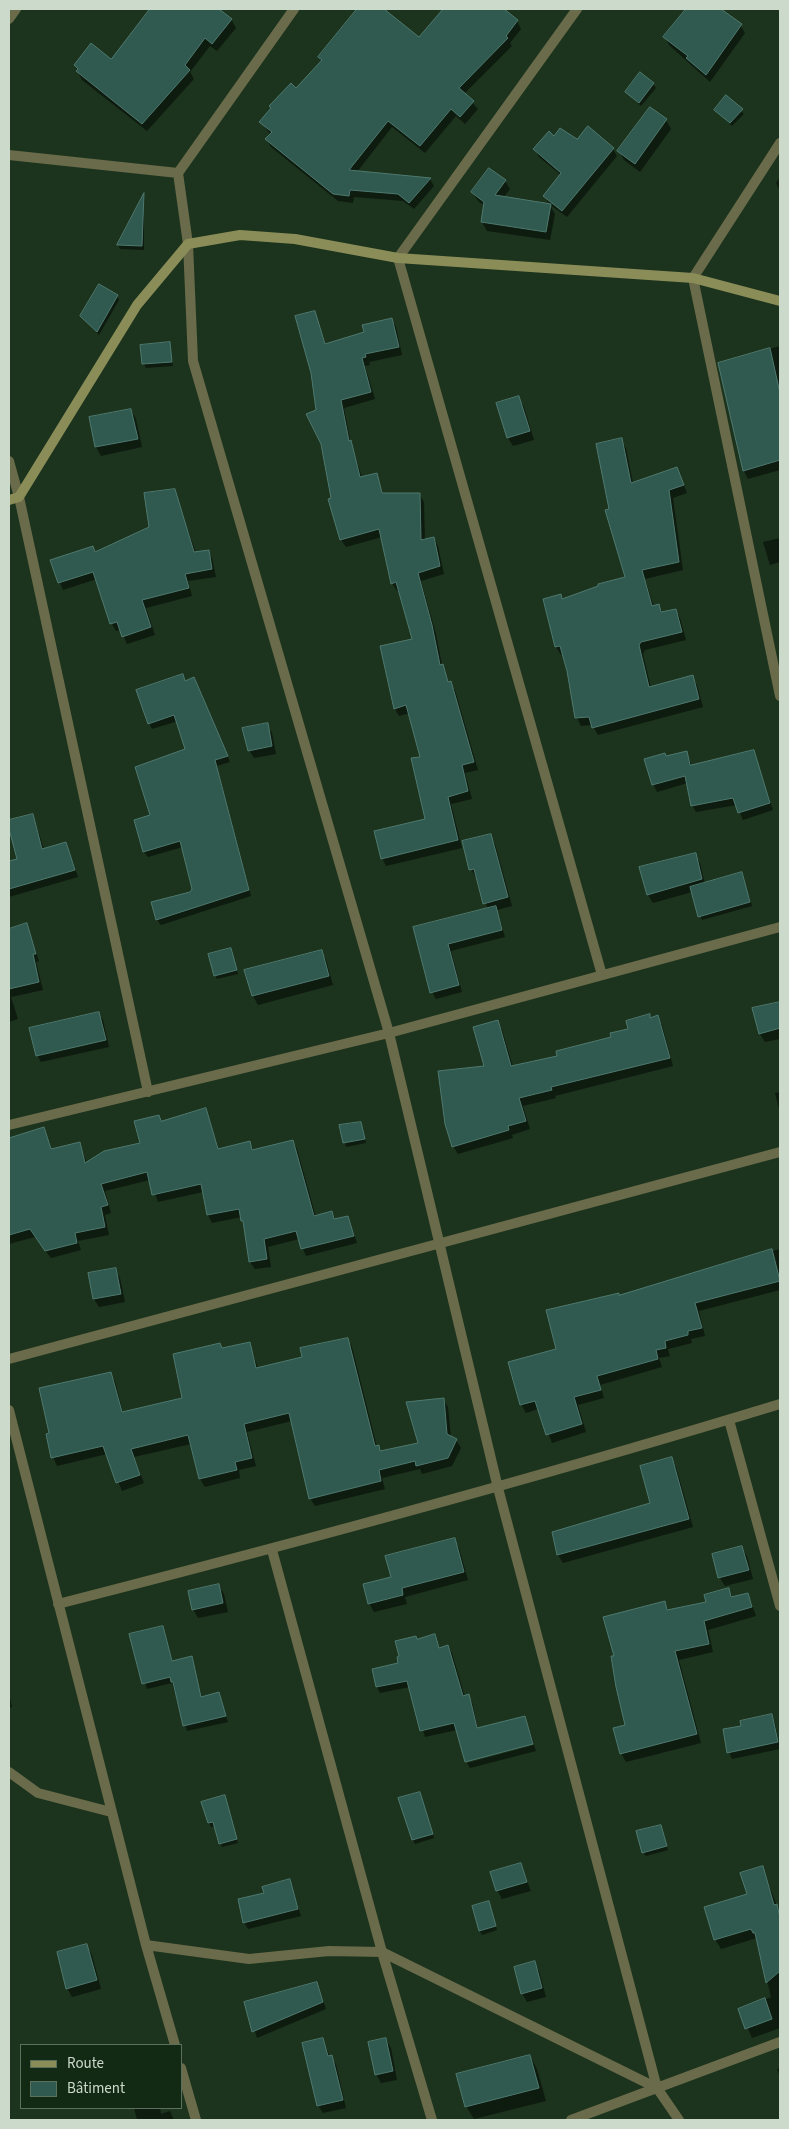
<!DOCTYPE html>
<html>
<head>
<meta charset="utf-8">
<style>
	body { margin:0 }
	#map { position:relative; width:789px; height:2129px; overflow:hidden; background:#1c331d; font-family:"Source Sans 3",sans-serif }
	canvas { display:block }
	.frame { position:absolute; inset:0; border:10px solid #ccdacc; pointer-events:none }
	.legend { position:absolute; left:20px; top:2044px; width:162px; height:65px; box-sizing:border-box; background:#122913; border:1px solid #5c705d; margin:0; padding:6px 9px; list-style:none; font-size:15px; color:#ccdacc }
	.legend li { display:flex; align-items:center; gap:10px; height:25px }
	.legend b { width:25px; border:1px solid #5c705d }
</style>
</head>
<body>
<div id="map">
<canvas width="789" height="2129"></canvas>
<div class="frame"></div>
<ul class="legend">
<li><b style="height:6px;background:#8a8d58"></b>Route</li>
<li><b style="height:14px;background:#305950"></b>Bâtiment</li>
</ul>
</div>
<script>
const g = document.querySelector('canvas').getContext('2d');
g.lineJoin = 'round';
function fillPath(path, color) {
  g.fillStyle = color;
  g.fill(path, 'evenodd');
}
function stroke(path, color, width, dash) {
  g.strokeStyle = color;
  g.lineWidth = width;
  g.lineCap = dash ? 'butt' : 'round';
  g.setLineDash(dash || []);
  g.stroke(path);
}
fillPath(new Path2D(`
	M151 9H217L231 19 236 28 217 51 210 46 190 72 194 79 147 131 82 80 75 66 112 60Z
	M358 9H382L419 39 424 37 444 9H502L517 21 521 29 510 43 512 46 464 94 478 109 465 124 456 116 425 153 392 127 357 172 430 179 434 186 414 209 403 201 354 197 353 203 338 201 271 147 267 140 271 135 261 122 296 90 322 62 319 57Z
	M687 9H720L740 25 745 33 710 82 669 45 665 37Z
	M653 84 656 88 641 106 626 92Z
	M726 97 744 114 732 126 716 110Z
	M650 109 666 120 671 129 640 172 624 160 619 151Z
	M555 138 578 140 613 149 617 156 567 217 549 204 545 196 561 175 539 157 535 149Z
	M780 177V191L776 183Z
	M505 181 510 189 503 198 550 205 555 214 550 240 487 231 482 222 485 206 478 201 473 193Z
	M144 195V250L120 249 118 245Z
	M117 296 119 300 99 335 82 316Z
	M315 312 326 345 365 332 392 320 396 327 402 355 369 362 370 365 365 366 375 399 344 408 351 444 362 477 376 474 383 494H419L424 502 425 540 434 538 438 546 444 574 421 581 436 634 442 665 449 683 455 690 478 770 465 773 472 799 451 804 462 848 386 866 382 858 427 820 421 758 410 713 399 716 395 709 381 647 414 640 400 590 397 591 392 583 382 537 346 547 341 540 330 500 332 499 317 410Z
	M170 344 173 366 146 368 144 364Z
	M780 346V470L748 479 744 471 719 364Z
	M519 398 524 407 534 440 513 446 508 438Z
	M131 410 136 419 142 447 101 456 96 447 90 418Z
	M621 440 626 448 633 483 677 468 687 493 673 498 683 570 645 579 654 607 659 606 663 613 676 610 680 618 686 640 645 650 643 654 651 688 692 677 697 685 703 707 598 735 592 725 581 726 577 718 563 654 561 655 556 647 562 600 627 578 611 510Z
	M174 490 196 553 208 551 212 558 216 577 188 581 192 596 146 608 155 635 127 644 121 630 116 631 112 624 97 579 63 590 52 561 93 548 96 553 150 528Z
	M780 538V562L770 565 763 542Z
	M183 676 186 682 194 679 197 684 230 762 217 766 251 896 161 925 157 920 194 889 183 847 148 857 144 852 152 816 187 750 178 721 152 729 149 723Z
	M267 725 272 733 276 754 254 758 249 750Z
	M753 752 773 810 743 820 737 805 696 812 692 805 688 783 657 792 653 784 666 757 686 753 692 766Z
	M33 815 44 849 66 843 78 877 9 897V862L18 860 9 821Z
	M490 835 495 844 512 906 497 910 505 937 451 951 462 992 436 999 432 992 415 927 488 910 478 878H476L471 869Z
	M695 855 700 863 705 884 742 874 752 906 702 920 692 892 653 903 648 895Z
	M27 925 39 961 36 962 43 990 11 997 18 1019 9 1022V930Z
	M230 949 238 974 217 979 215 975Z
	M321 951 326 960 333 985 258 1005 253 996 246 971Z
	M780 1003V1039L765 1042 760 1034 754 1009Z
	M98 1013 103 1020 109 1047 41 1062 37 1055Z
	M649 1016 651 1019 657 1016 662 1025 673 1066 555 1096 556 1098 523 1106 530 1129 512 1135 513 1138 458 1154 453 1146 486 1067 497 1022 502 1030 513 1067 559 1057 612 1038Z
	M780 1092V1113L775 1093Z
	M205 1109 219 1150 249 1142 254 1151 293 1141 297 1149 316 1217 332 1213 336 1220 348 1217 357 1243 306 1256 299 1239 268 1247 271 1267 255 1269 250 1262 245 1225 242 1217 212 1223 208 1215 203 1192 158 1202 150 1180 105 1191 111 1213 105 1215 109 1235 78 1241 81 1250 51 1258 35 1237 9 1244V1140L44 1129 52 1150 79 1144 87 1163 141 1144 159 1116 162 1122Z
	M361 1123 366 1143 346 1147 341 1126Z
	M780 1249V1290L699 1311 705 1336 691 1339 692 1343 668 1349 670 1356 659 1358 662 1367 600 1385 604 1398 578 1405 586 1432 552 1443 539 1409 526 1413 521 1404 557 1349 619 1296 662 1282Z
	M115 1269 120 1278 125 1302 99 1307 94 1299Z
	M347 1339 352 1347 377 1447 381 1452 419 1444 443 1399 448 1407 451 1437 456 1440 461 1448 452 1466 422 1474 420 1469 382 1478 385 1489 315 1506 310 1498 292 1421 247 1432 256 1466 239 1470 240 1478 205 1487 200 1479 191 1444 134 1457 144 1483 122 1491 107 1454 57 1466 53 1457 50 1434 110 1373 115 1381 123 1413 183 1399 223 1349 249 1343 258 1368 303 1358Z
	M671 1459 676 1467 693 1527 563 1563 558 1555 553 1532 651 1504Z
	M454 1540 459 1548 468 1580 405 1597 407 1604 374 1612 369 1603 393 1578Z
	M742 1548 747 1556 753 1579 725 1586 720 1578 714 1555Z
	M219 1586 224 1594 228 1612 198 1618 193 1609Z
	M728 1589 733 1598 748 1594 756 1616 708 1630 713 1652 679 1660 701 1743 626 1762 621 1753 626 1726 615 1657 664 1603 669 1611 708 1603Z
	M162 1627 173 1662 191 1658 202 1698 218 1693 228 1722 187 1731 172 1683 147 1689 131 1635Z
	M434 1635 440 1649 448 1646 452 1653 465 1697 468 1696 472 1702 478 1729 525 1717 534 1743 466 1761 457 1730 425 1737 410 1687 380 1693 377 1687 400 1664 417 1640Z
	M9 1694 12 1707 9 1708Z
	M771 1716 775 1723 780 1749 732 1759 729 1752Z
	M534 1745 536 1751 470 1768 467 1763Z
	M224 1796 238 1843 222 1847 216 1826 211 1827 209 1823 203 1802Z
	M421 1798 434 1838 415 1844 413 1840Z
	M660 1826 668 1850 646 1856 643 1852Z
	M520 1864 531 1891 502 1899 497 1890Z
	M762 1868 780 1913V2028L752 2038 740 2010 771 1997 757 1938 721 1949 715 1939 748 1895Z
	M289 1881 301 1916 248 1929 244 1922Z
	M488 1903 497 1930 482 1935 480 1931Z
	M87 1946 92 1955 101 1989 72 1997 67 1988Z
	M534 1962 539 1971 546 1997 527 2002 522 1993Z
	M317 1983 326 2009 257 2038 246 2003Z
	M323 2039 330 2057 336 2064 346 2108 323 2113 318 2105Z
	M386 2039 391 2048 397 2080 381 2083 376 2074Z
	M530 2056 537 2069 546 2101 474 2119 466 2106Z
	M780 2068V2077L777 2069Z
	M134 2108H160L161 2114 170 2111 174 2120H137Z`), '#0007');
const building = new Path2D(`
	M150 9H219L232 19 212 44 205 38 185 65 190 70 142 124 76 71 78 69 74 65 91 43 111 59Z
	M357 9H384L419 37 443 9H504L518 20 506 36 508 38 459 88 474 101 460 117 451 109 420 146 388 121 349 170 431 178 409 203 398 194 350 190 349 196 333 194 265 139 272 132 259 122 271 108 269 106 291 83 296 88 322 60 318 57Z
	M686 9H721L742 24 706 75 686 58 688 56 663 37Z
	M640 72 654 83 639 103 625 92Z
	M726 95 743 109 730 123 714 110Z
	M650 107 667 119 635 164 617 151Z
	M588 126 614 148 562 211 543 196 561 173 533 149 549 131 554 136 560 128 577 139Z
	M489 168 506 180 495 195 551 204 546 232 481 222 484 202 471 192Z
	M144 193 142 246 117 245Z
	M99 284 118 295 97 332 80 316Z
	M315 311 325 344 364 332 362 325 392 318 399 347 365 354 366 357 362 358 371 392 341 400 349 441 351 440 360 477 377 473 382 493H420L421 540 434 537 440 566 418 573 432 625 440 665 443 664 448 682 451 681 474 762 462 765 468 791 448 797 458 840 381 859 374 831 425 819 411 758 420 757 406 705 394 709 380 646 412 639 396 582 391 584 379 529 340 540 328 499 331 498 321 444 306 414 316 410 311 373 295 316Z
	M170 342 172 362 142 364 140 345Z
	M770 348 780 393V460L743 471 718 363Z
	M519 396 530 431 507 438 496 403Z
	M131 409 138 439 95 447 89 417Z
	M622 438 631 483 677 467 684 485 669 490 679 562 642 570 652 606 659 604 661 612 676 609 682 632 641 642 639 645 649 687 693 675 699 699 592 728 589 717 575 718 567 671 560 646 555 647 543 599 561 594 562 599 598 586V584L625 577 605 510 609 509 596 444Z
	M175 489 194 552 209 550 212 569 185 574 189 588 142 600 151 627 122 637 117 622 110 624 93 572 58 583 50 560 93 546 95 552 149 527 144 493Z
	M183 674 185 681 194 677 228 756 215 760 249 890 156 920 151 902 190 892 192 889 180 841 143 852 134 820 150 815 135 767 185 749 174 715 148 724 136 690Z
	M268 723 272 746 248 751 242 728Z
	M754 750 770 803 738 813 733 798 691 806 685 776 652 785 644 759 665 753 666 756 687 751 690 765Z
	M33 814 42 849 66 842 75 870 9 889V861L17 859 9 829V820Z
	M491 834 508 897 483 904 474 869 469 870 462 841Z
	M696 853 702 879 647 895 639 867Z
	M742 872 750 902 698 917 690 887Z
	M496 906 502 930 448 944 459 985 430 993 413 927Z
	M27 923 36 954H33L39 982 9 989V929Z
	M231 948 237 970 214 976 208 954Z
	M322 950 329 976 252 996 244 970Z
	M780 1002V1028L759 1034 752 1008Z
	M99 1012 106 1040 36 1056 29 1028Z
	M650 1014V1018L658 1015 670 1058 551 1087 552 1090 519 1098 526 1121 508 1126 509 1130 452 1147 445 1124 438 1071 484 1066 473 1027 498 1020 511 1066 557 1056 556 1051 611 1037 610 1033 628 1029 626 1021Z
	M206 1108 218 1149 250 1141 252 1150 293 1140 314 1216 332 1211 334 1219 348 1216 354 1236 301 1249 296 1231 264 1239 267 1259 249 1262 243 1221H241L239 1209 207 1215 201 1184 152 1195 147 1172 101 1184 108 1205 101 1207 105 1227 75 1233 77 1243 45 1251 30 1229 9 1235V1138L44 1127 51 1149 80 1142 85 1163 104 1151 140 1143 134 1121 159 1115 161 1121Z
	M361 1122 365 1139 343 1143 339 1125Z
	M772 1249 780 1281 695 1303 702 1328 688 1331V1335L665 1341 666 1348 656 1350 658 1359 597 1376 601 1390 574 1397 582 1424 546 1435 535 1401 520 1405 508 1362 556 1349 546 1310 619 1293V1295Z
	M116 1268 121 1294 93 1299 88 1273Z
	M348 1338 375 1446 379 1445 380 1451 418 1443 406 1402 444 1398 447 1434 457 1439 448 1458 416 1466 415 1461 379 1470 381 1481 309 1499 289 1413 244 1424 252 1458 235 1462 237 1470 199 1479 188 1435 131 1449 140 1475 116 1483 103 1446 51 1458 46 1434 49 1433 39 1388 111 1372 122 1412 182 1398 173 1354 220 1343 222 1348 250 1342 256 1368 302 1357 300 1348Z
	M672 1457 689 1519 557 1555 552 1532 650 1503 640 1466Z
	M455 1538 464 1572 402 1588 403 1595 368 1604 363 1584 391 1577 385 1556Z
	M742 1546 749 1570 718 1578 712 1554Z
	M219 1584 223 1603 192 1610 188 1591Z
	M729 1588 731 1597 748 1593 752 1607 704 1621 709 1644 675 1651 697 1734 620 1754 613 1728 625 1725 616 1687 611 1656H614L603 1617 665 1601 667 1610 706 1602 704 1595Z
	M163 1626 172 1661 192 1656 201 1697 219 1692 226 1716 183 1726 173 1682H171L170 1677 142 1684 129 1634Z
	M435 1634 439 1648 448 1645 463 1696 469 1694 477 1728 525 1716 533 1744 465 1762 454 1723 420 1731 407 1681 376 1687 372 1669 398 1663 397 1657 399 1656 395 1641 416 1636 417 1639Z
	M772 1714 778 1742 727 1753 723 1729 741 1726 740 1721Z
	M420 1792 433 1834 412 1840 398 1798Z
	M225 1795 237 1839 219 1844 213 1822 208 1823 201 1802Z
	M661 1825 667 1846 642 1853 636 1831Z
	M521 1863 527 1882 496 1891 490 1872Z
	M763 1866 774 1905 777 1904 780 1918V1971L766 1983 755 1933H753L751 1929 714 1940 704 1907 747 1894 740 1873Z
	M290 1879 298 1909 243 1923 238 1899 264 1893 262 1887Z
	M489 1901 496 1926 479 1931 472 1906Z
	M87 1944 97 1980 66 1989 57 1952Z
	M535 1961 542 1988 521 1994 514 1967Z
	M317 1982 323 2002 252 2032 244 2002Z
	M765 1998 772 2019 745 2029 738 2009Z
	M323 2038 328 2056 332 2055 343 2100 317 2106 302 2043Z
	M386 2038 393 2071 375 2075 368 2042Z
	M530 2055 539 2088 465 2107 456 2074Z`);
fillPath(building, '#305950');
stroke(building, '#4f796f', 1);
stroke(new Path2D(`
	M577 9 398 258 602 975
	M9 19 16 9
	M780 143 693 278 780 696
	M9 155 178 173
	M9 461 19 497 148 1092
	M9 1125 389 1033 193 361 188 244 178 173 294 9
	M9 1359 780 1152
	M9 1410 146 1945 175 2045
	M729 1420 780 1606
	M272 1550 382 1952 432 2120
	M58 1604C300 1542 541 1477 780 1404
	M9 1772 38 1793 111 1812
	M146 1945 249 1959 329 1951 382 1952 657 2088
	M181 2068 196 2120
	M571 2120 780 2042
	M679 2120 657 2088 498 1488 389 1033 780 927`), '#696b4a', 10);
stroke(new Path2D(`
	M9 500 19 497 137 305 188 244 240 235 295 239 398 258 693 278 780 301`), '#8a8d58', 10);
</script>
</body>
</html>
